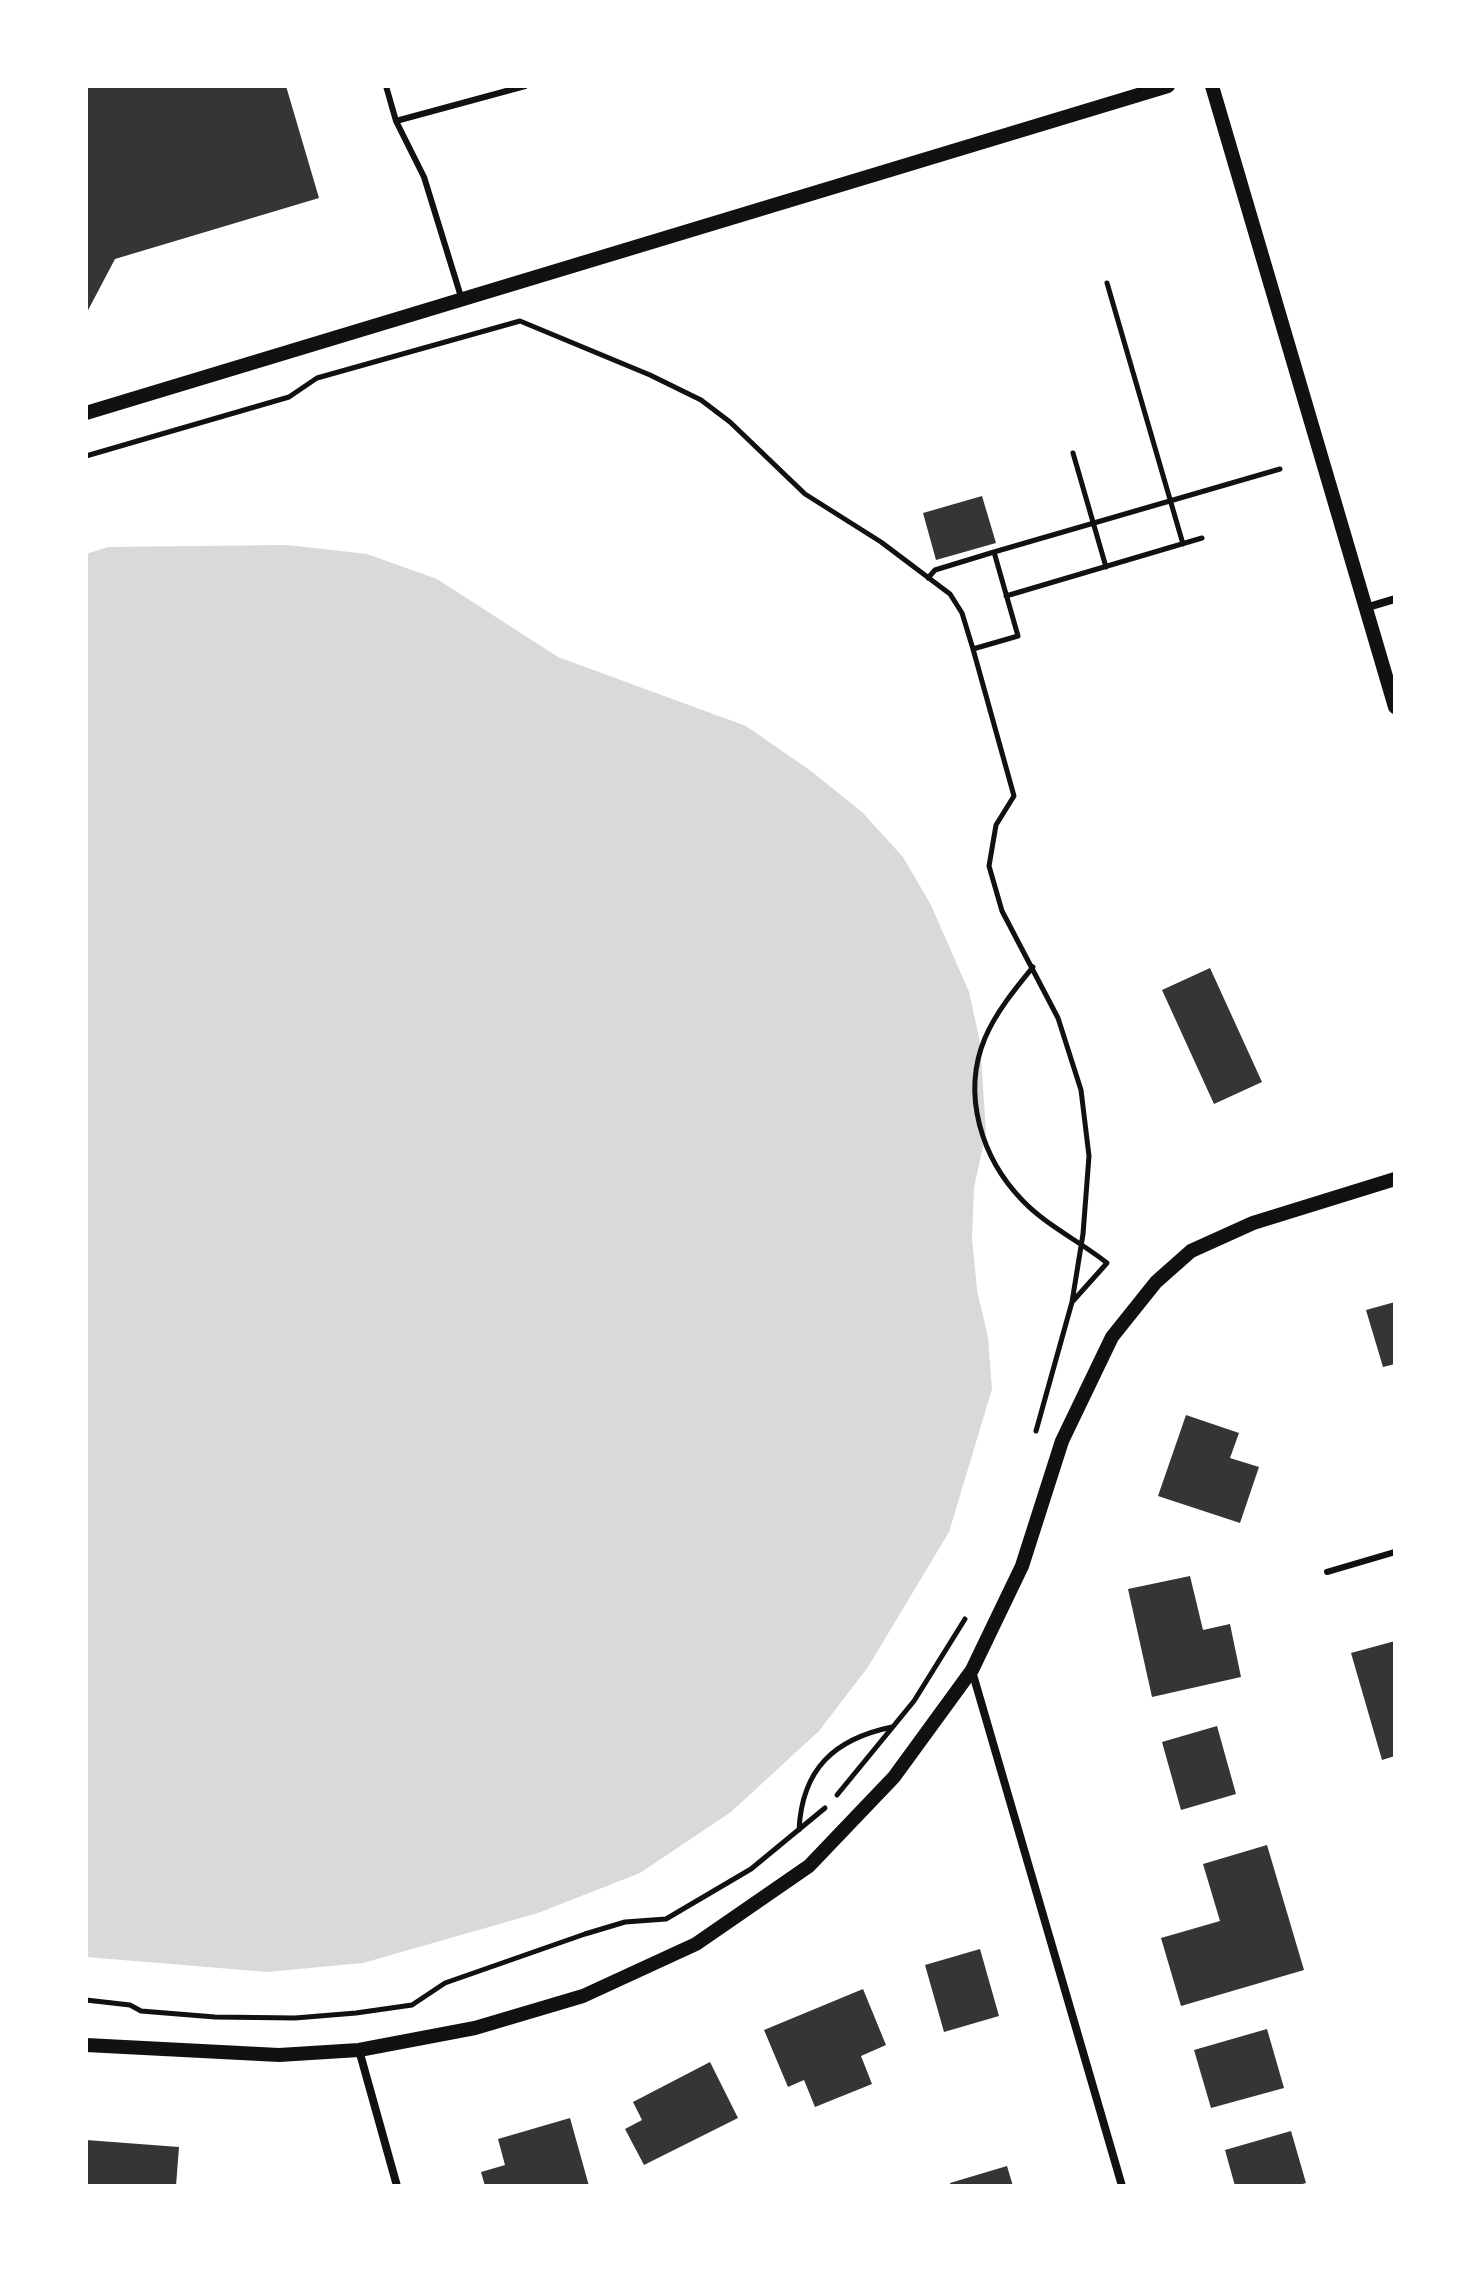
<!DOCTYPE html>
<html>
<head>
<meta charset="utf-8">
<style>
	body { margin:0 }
	#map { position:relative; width:1481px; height:2272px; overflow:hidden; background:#fff; font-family:"PT Sans",sans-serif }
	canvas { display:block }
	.frame { position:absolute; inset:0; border:88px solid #fff; pointer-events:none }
</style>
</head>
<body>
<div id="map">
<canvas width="1481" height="2272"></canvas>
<div class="frame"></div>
</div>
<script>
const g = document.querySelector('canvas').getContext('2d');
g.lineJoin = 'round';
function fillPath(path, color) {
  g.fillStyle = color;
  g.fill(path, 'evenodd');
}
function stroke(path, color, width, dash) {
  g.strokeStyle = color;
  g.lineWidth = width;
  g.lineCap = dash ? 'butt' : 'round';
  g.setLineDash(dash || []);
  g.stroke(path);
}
fillPath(new Path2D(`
	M287 545 367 554 437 579 558 657 746 726 811 771 862 812 903 857 931 905 969 992 980 1042 986 1132 974 1188 972 1238 977 1290 988 1337 992 1389 949 1532 868 1667 819 1731 731 1812 640 1873 538 1913 363 1963 267 1972 86 1957V554L108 547Z`), '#d9d9d9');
fillPath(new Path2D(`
	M86 86H286L319 198 115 259 86 314Z
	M982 496 996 543 936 560 923 513Z
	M1210 968 1262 1082 1214 1104 1162 990Z
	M1395 1302V1364L1383 1367 1366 1310Z
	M1186 1415 1239 1433 1230 1458 1259 1467 1240 1523 1158 1496Z
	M1190 1576 1203 1630 1230 1624 1241 1677 1152 1697 1128 1589Z
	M1395 1641V1756L1382 1760 1351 1653Z
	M1217 1726 1236 1794 1181 1810 1162 1742Z
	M1267 1845 1304 1970 1181 2006 1161 1938 1220 1921 1203 1864Z
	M980 1949 999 2016 944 2032 925 1965Z
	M863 1989 886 2045 861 2056 872 2084 815 2107 804 2080 788 2087 764 2030Z
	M1267 2029 1284 2088 1211 2108 1194 2050Z
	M710 2062 738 2118 644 2165 625 2129 642 2120 633 2102Z
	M570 2118 589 2186H485L481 2172 505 2165 498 2139Z
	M1291 2131 1306 2183 1296 2186H1235L1225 2150Z
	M86 2140 179 2147 176 2186H86Z
	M1007 2166 1013 2186H951L950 2183Z`), '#353535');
stroke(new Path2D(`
	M1107 283 1183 544
	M1073 453 1106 567
	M86 456 289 397 317 378 520 321 650 375 701 400 730 422 805 494 881 542 950 594 962 613 973 649 1018 636 994 552 1280 469
	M928 578 935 570 994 552
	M1006 596 1202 538
	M973 649 1014 796 996 825 989 866 1002 911 1058 1018 1081 1090 1089 1156 1083 1234 1072 1302 1036 1431
	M1033 967C1015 989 996 1012 985 1038 961 1095 982 1159 1023 1201 1047 1226 1081 1242 1107 1263L1073 1301
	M837 1795 914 1701 965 1619
	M799 1830C802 1769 834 1739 892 1727
	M86 2000 130 2005 141 2011 215 2017 295 2018 356 2013 412 2005 445 1983 585 1934 625 1922 666 1919 751 1869 825 1808`), '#111', 5);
stroke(new Path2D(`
	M386 86 396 121
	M462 300 424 177 396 121 525 86
	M1327 1572 1395 1552`), '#111', 6);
stroke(new Path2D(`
	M1365 608 1395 599
	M972 1671 1122 2186
	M359 2050 397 2186`), '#111', 8);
stroke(new Path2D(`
	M1212 86 1395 707
	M86 413 1168 86
	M86 2045 279 2055 359 2050 475 2028 583 1996 696 1944 809 1866 894 1777 972 1670 1022 1566 1062 1441 1112 1337 1156 1282 1191 1251 1253 1223 1395 1179`), '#111', 14);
</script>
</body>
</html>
